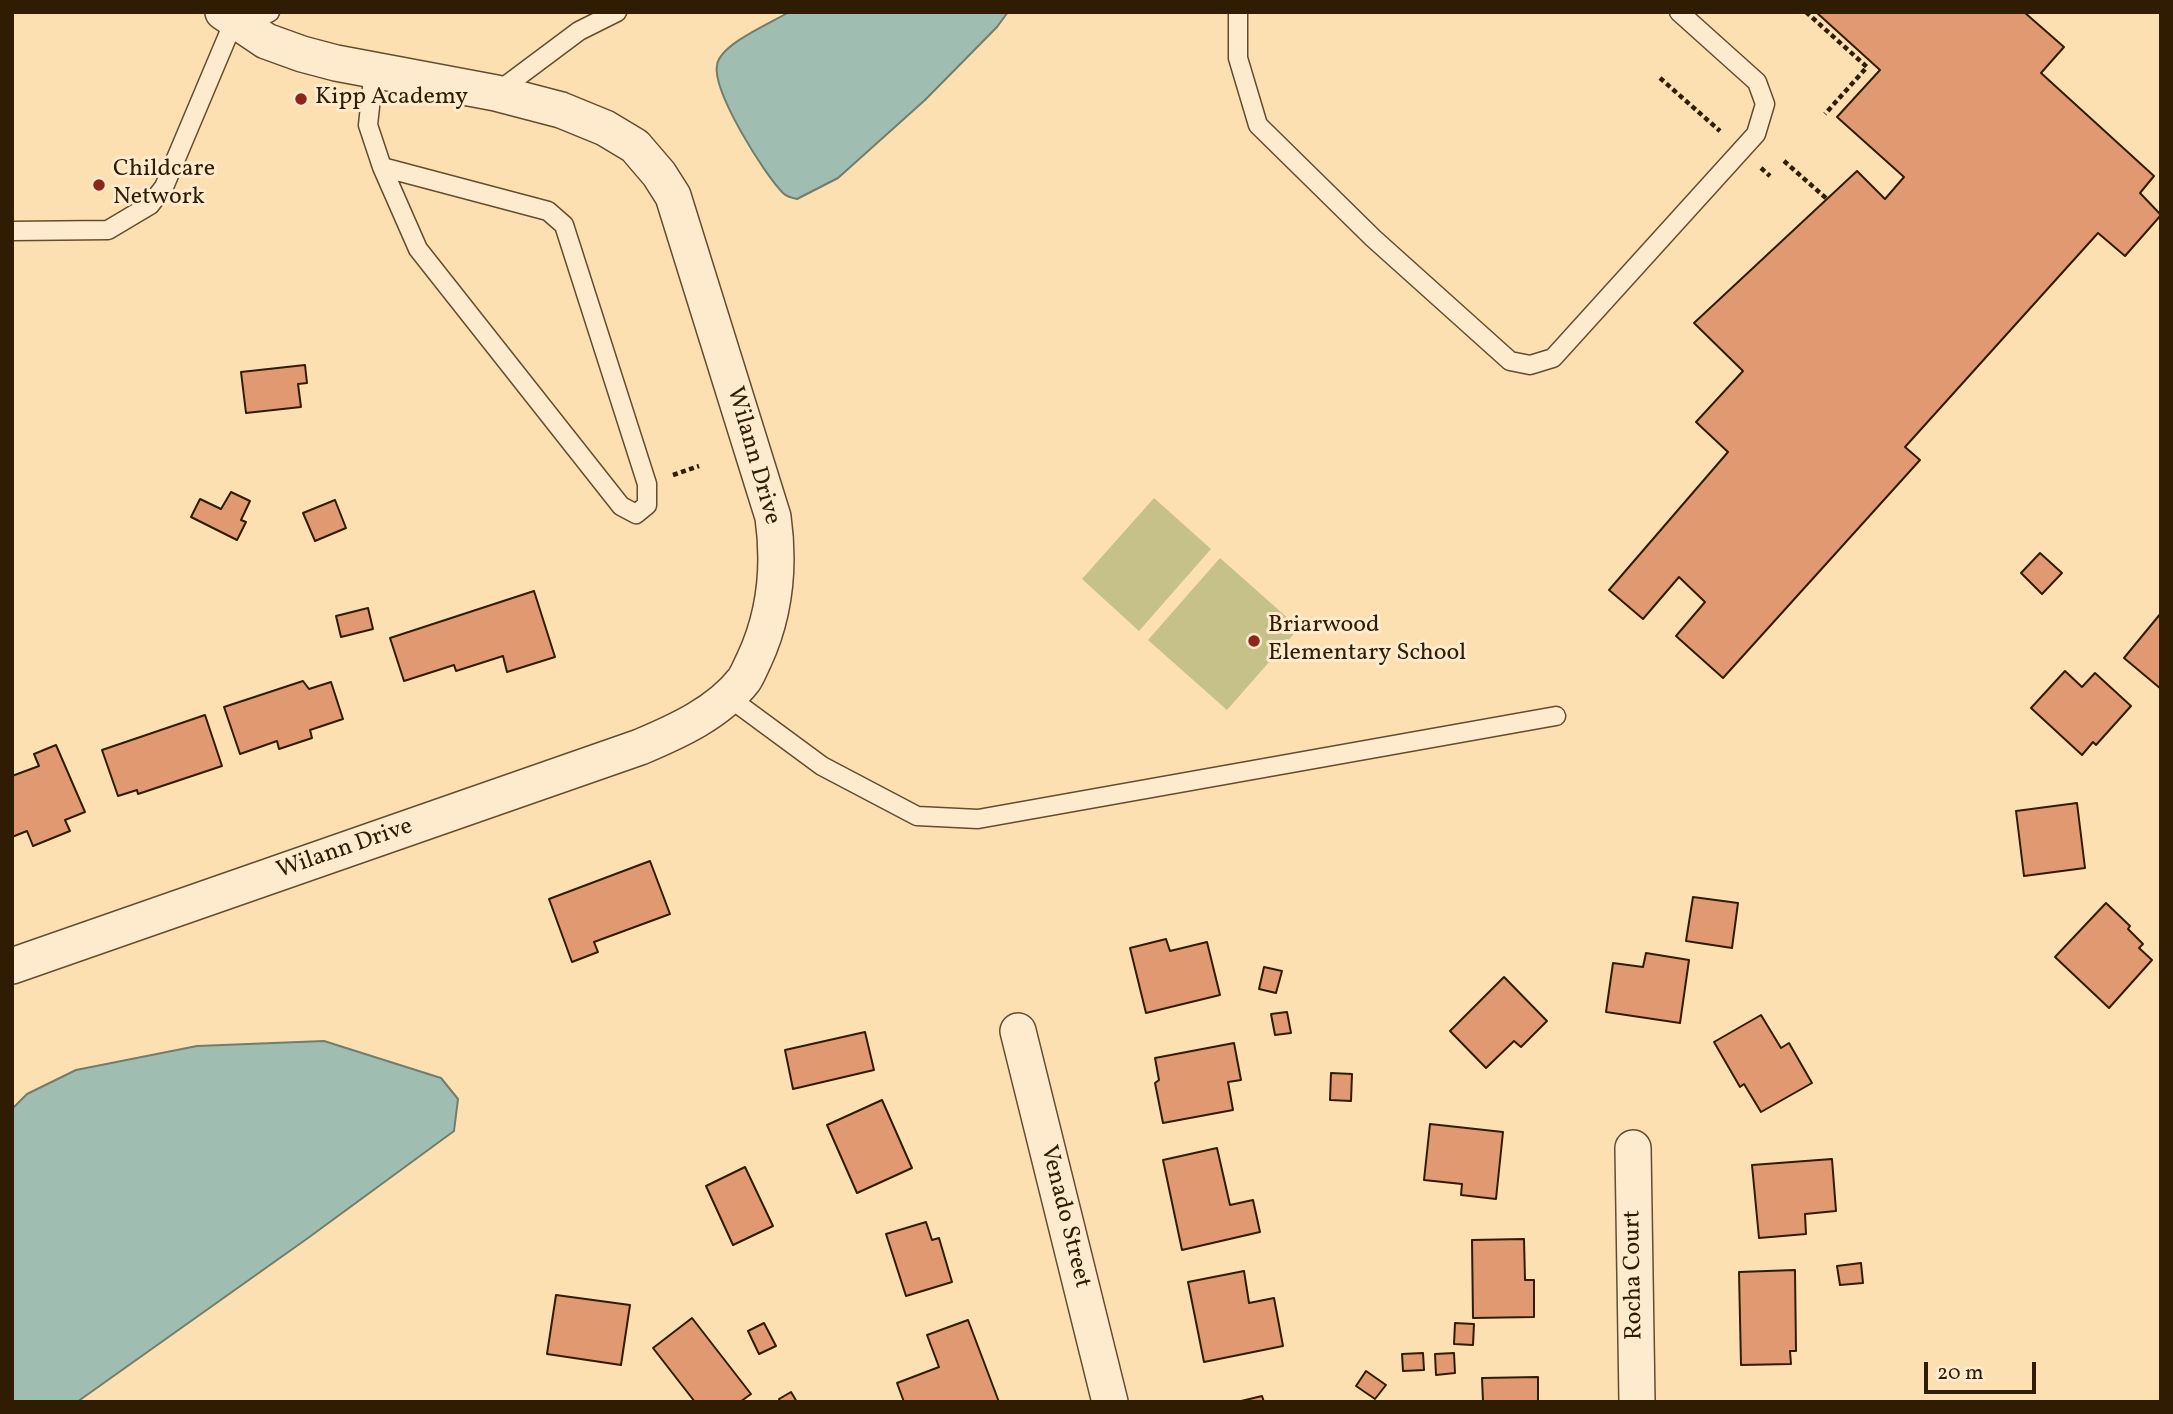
<!DOCTYPE html>
<html>
<head>
<meta charset="utf-8">
<style>
	body { margin:0 }
	#map { position:relative; width:2173px; height:1414px; overflow:hidden; background:#fde0b2; font-family:Vollkorn,serif }
	canvas { display:block }
	.frame { position:absolute; inset:0; border:14px solid #2f1c03; pointer-events:none }
	.scale { position:absolute; left:1924px; top:1362px; width:112px; height:32px; box-sizing:border-box; border:4px solid #2f1c03; border-top:0; padding-left:9px; font-size:21px; line-height:24px; white-space:nowrap; color:#2f1c03; -webkit-text-stroke:5px #feebcd; paint-order:stroke }
</style>
</head>
<body>
<div id="map">
<canvas width="2173" height="1414"></canvas>
<div class="frame"></div>
<div class="scale">20 m</div>
</div>
<script>
const g = document.querySelector('canvas').getContext('2d');
g.lineJoin = 'round';
function fillPath(path, color) {
  g.fillStyle = color;
  g.fill(path, 'evenodd');
}
function stroke(path, color, width, dash) {
  g.strokeStyle = color;
  g.lineWidth = width;
  g.lineCap = dash ? 'butt' : 'round';
  g.setLineDash(dash || []);
  g.stroke(path);
}
function write(font, color, halo, rows, align = 'center') {
  g.font = font + ' Vollkorn,serif';
  g.lineWidth = 6;
  g.setLineDash([]);
  g.textBaseline = 'middle';
  g.strokeStyle = halo;
  g.fillStyle = color;
  for (const [text, x, y, turn = 0] of rows) {
    g.save();
    g.translate(x, y);
    g.rotate((+turn || 0) * Math.PI / 180);
    g.textAlign = isNaN(turn) ? turn : align;
    if (halo) g.strokeText(text, 0, 0);
    g.fillText(text, 0, 0);
    g.restore();
  }
}
fillPath(new Path2D(`
	M1154 498 1211 549 1139 631 1082 579Z
	M1220 558 1299 628 1227 710 1148 640Z`), '#c5c188');
const water = new Path2D(`
	M789 12H1008L997 27 925 100 838 178 797 199C792 198 787 197 783 193 764 174 712 91 717 65 720 44 771 23 789 12Z
	M324 1041 441 1078 458 1099 454 1131 308 1238 77 1402H12V1109L27 1094 76 1070 197 1046Z`);
fillPath(water, '#9fbdb0');
stroke(water, '#727d6b', 2);
const building = new Path2D(`
	M1816 12H2024L2064 47 2041 73 2154 176 2140 193 2161 215 2125 256 2098 233 1905 447 1920 460 1723 678 1676 636 1705 602 1679 577 1643 619 1609 590 1728 452 1696 422 1743 371 1694 323 1857 171 1885 199 1904 177 1837 117 1880 70Z
	M305 365 307 383 298 384 301 407 246 413 241 372Z
	M231 492 250 501 241 520 246 522 237 540 191 517 200 499 221 509Z
	M335 500 346 528 315 541 303 513Z
	M2040 553 2062 573 2042 594 2021 573Z
	M534 591 555 657 507 672 503 656 456 671 454 665 404 681 390 638Z
	M368 608 373 629 341 637 336 616Z
	M2161 613V689L2124 658Z
	M2065 671 2082 687 2095 673 2131 706 2096 745 2093 742 2082 755 2031 708Z
	M303 681 309 689 331 682 343 719 310 730 312 738 279 749 277 741 240 754 224 707Z
	M205 715 222 766 138 794 137 790 118 796 102 750Z
	M56 745 85 812 65 820 70 831 33 846 27 831 12 837V776L39 766 34 754Z
	M2077 803 2085 868 2024 876 2016 811Z
	M650 861 670 914 594 942 598 952 572 962 549 899Z
	M1693 897 1738 903 1732 948 1686 941Z
	M2106 903 2130 926 2128 929 2143 944 2139 948 2152 960 2109 1008 2055 957Z
	M1166 939 1170 951 1207 942 1220 995 1146 1013 1130 948Z
	M1646 953 1689 960 1680 1023 1606 1012 1613 963 1643 967Z
	M1264 967 1282 971 1276 993 1259 989Z
	M1504 977 1547 1021 1521 1047 1514 1041 1486 1068 1450 1031Z
	M1287 1012 1291 1033 1275 1035 1271 1014Z
	M1761 1015 1781 1048 1789 1043 1812 1083 1761 1112 1744 1084 1740 1087 1714 1042Z
	M865 1032 874 1070 793 1089 785 1050Z
	M1234 1043 1241 1080 1228 1082 1233 1110 1163 1123 1155 1083 1159 1080 1155 1058Z
	M1331 1073 1352 1074 1351 1101 1330 1100Z
	M882 1100 912 1168 857 1193 827 1125Z
	M1430 1124 1503 1132 1496 1199 1461 1195 1462 1184 1424 1180Z
	M1217 1148 1230 1205 1253 1200 1260 1232 1182 1250 1163 1160Z
	M1832 1159 1836 1211 1805 1214 1806 1234 1759 1238 1752 1165Z
	M745 1167 773 1226 733 1245 706 1186Z
	M926 1222 932 1240 939 1238 952 1282 906 1296 886 1234Z
	M1524 1239 1525 1280H1534V1317L1473 1318 1472 1240Z
	M1861 1263 1863 1283 1840 1285 1837 1266Z
	M1795 1270 1796 1351H1790L1791 1364 1741 1365 1739 1272Z
	M1244 1271 1249 1303 1274 1298 1283 1346 1204 1362 1188 1282Z
	M556 1295 630 1305 621 1365 547 1354Z
	M692 1318 751 1394 740 1402H695L653 1348Z
	M968 1320 999 1402H904L897 1383 939 1367 927 1335Z
	M764 1323 776 1346 759 1354 748 1331Z
	M1455 1323 1474 1324 1473 1345 1454 1344Z
	M1423 1353 1424 1370 1403 1371 1402 1354Z
	M1454 1353 1455 1373 1436 1375 1435 1354Z
	M1366 1371 1386 1385 1375 1399 1356 1386Z
	M1538 1377V1402H1483L1482 1378Z
	M791 1392 797 1402H780L779 1399Z
	M1262 1396 1264 1402H1237Z`);
fillPath(building, '#e19971');
stroke(building, '#2f1c03', 2);
const service = new Path2D(`
	M1238 12V58L1258 125 1373 238 1510 361 1530 365 1553 358 1756 134 1765 104 1757 82 1679 12
	M242 27 270 12
	M374 70 368 125 382 167 418 249 621 506 636 514 647 505V484L564 225 548 211 382 167
	M496 93 579 31 617 12
	M12 231 108 230 150 205 164 187 234 21
	M727 696 822 766 917 816 978 819 1556 716`);
const minor = new Path2D(`
	M12 966 640 747C678 731 718 713 744 680 748 674 751 666 754 660 775 615 780 567 773 517L673 196 659 174 635 146 605 128 561 110 496 93 336 63 302 54 266 41 223 12
	M1018 1031 1110 1402
	M1633 1148 1637 1402`);
stroke(service, '#624d2f', 21);
stroke(minor, '#624d2f', 38);
stroke(new Path2D(`
	M1806 12 1867 67 1825 114
	M1660 78 1720 131
	M1784 161 1827 199
	M1761 168 1770 176
	M673 475 699 466`), '#2f1c03', 4.5, [5, 3.5]);
stroke(service, '#feebcd', 18);
stroke(minor, '#feebcd', 35);
for (const [x, y, r, color] of [
	[301,99,7,"#8f2418"],
	[99,185,7,"#8f2418"],
	[1254,641,7,"#8f2418"]
]) {
  const dot = new Path2D();
  dot.arc(x, y, r, 0, 2 * Math.PI);
  g.fillStyle = color;
  g.fill(dot);
  stroke(dot, '#feebcd', 2.5);
}
write('24px', '#2f1c03', '#feebcd', [
	["Kipp Academy",315,99],
	["Childcare",113,171],
	["Network",113,199],
	["Briarwood",1268,627],
	["Elementary School",1268,655]
], 'left');
write('24px', '#2f1c03', '#feebcd', [
	["Wilann Drive",752,456,74],
	["Wilann Drive",345,850,-19],
	["Venado Street",1064,1217,76],
	["Rocha Court",1635,1275,-91]
]);
</script>
</body>
</html>
